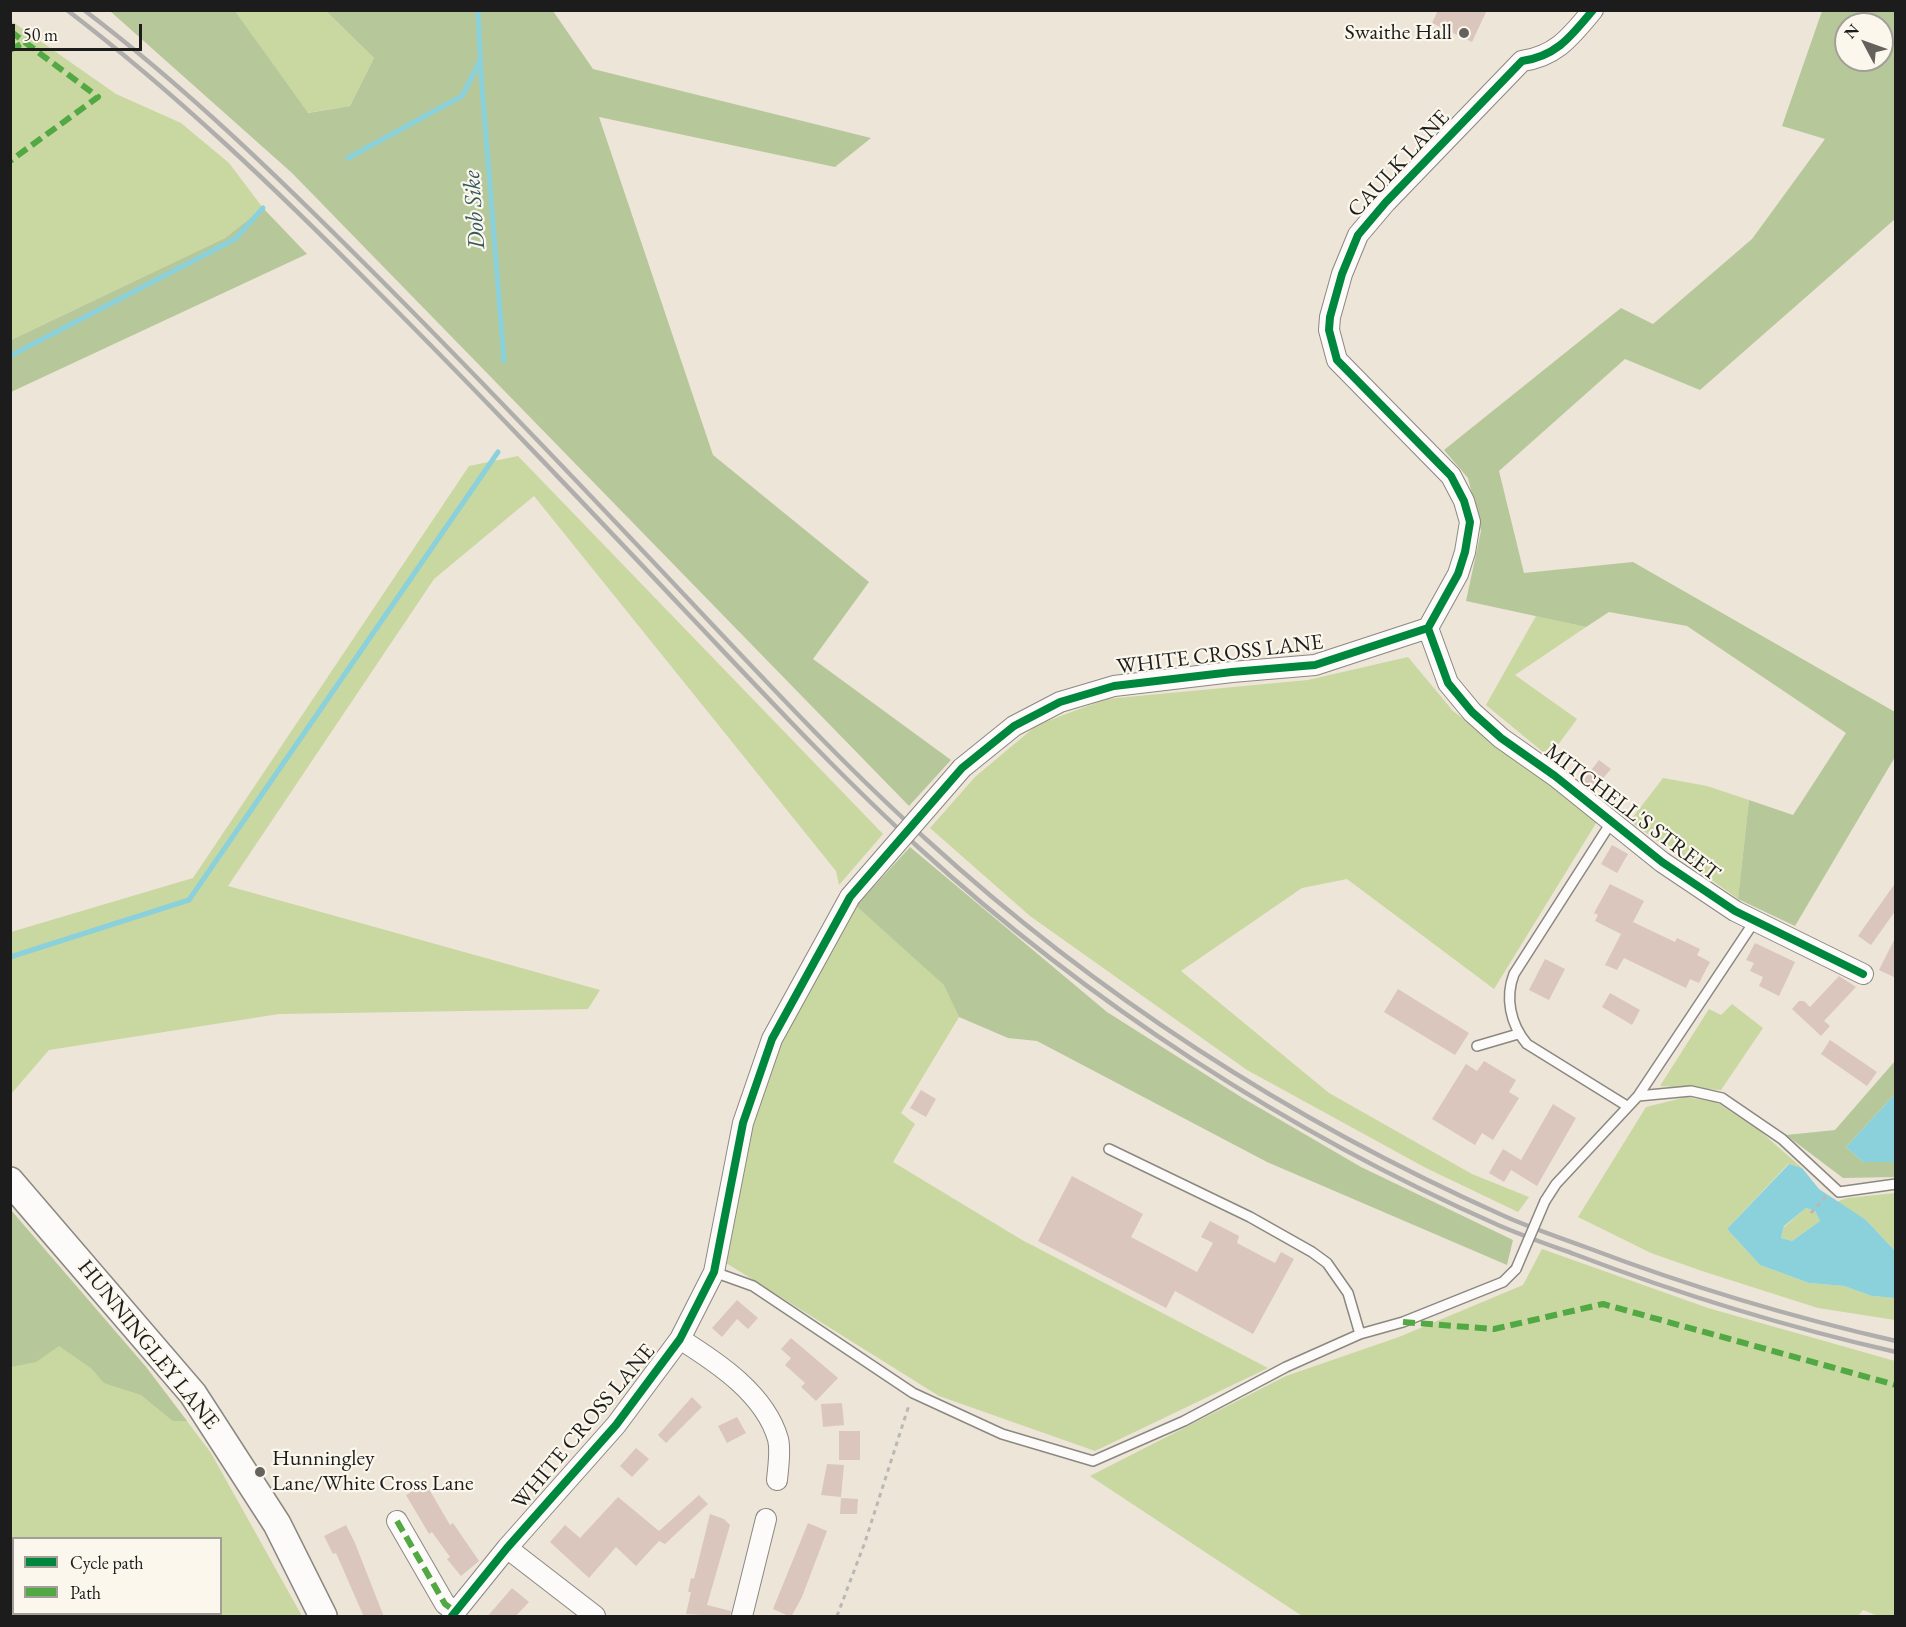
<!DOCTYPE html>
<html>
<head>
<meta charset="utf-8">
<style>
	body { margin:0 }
	#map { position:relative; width:1906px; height:1627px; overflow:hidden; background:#ede5d8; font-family:"EB Garamond",serif }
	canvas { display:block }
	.frame { position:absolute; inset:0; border:12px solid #1c1c1c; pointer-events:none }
	.legend { position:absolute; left:12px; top:1537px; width:210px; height:78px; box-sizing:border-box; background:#fbf7ec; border:2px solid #a29f99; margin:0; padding:8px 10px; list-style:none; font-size:18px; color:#1c1c1c }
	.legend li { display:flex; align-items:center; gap:12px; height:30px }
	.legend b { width:30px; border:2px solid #a29f99 }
	.north { position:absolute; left:1834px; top:12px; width:60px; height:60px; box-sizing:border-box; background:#fbf7ec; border:2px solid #a29f99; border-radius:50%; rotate:311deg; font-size:16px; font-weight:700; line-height:24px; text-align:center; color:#1c1c1c }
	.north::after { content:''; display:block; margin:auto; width:21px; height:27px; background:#65625e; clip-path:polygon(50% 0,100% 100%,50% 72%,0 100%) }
	.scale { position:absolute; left:12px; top:24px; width:130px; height:27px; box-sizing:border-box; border:3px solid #1c1c1c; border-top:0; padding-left:8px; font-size:18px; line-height:21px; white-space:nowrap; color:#1c1c1c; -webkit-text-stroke:4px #fbf7ec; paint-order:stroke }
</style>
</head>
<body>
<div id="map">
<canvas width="1906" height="1627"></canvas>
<div class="frame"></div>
<ul class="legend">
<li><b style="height:8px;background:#00873e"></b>Cycle path</li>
<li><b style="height:8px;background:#52a943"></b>Path</li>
</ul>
<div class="north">N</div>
<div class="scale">50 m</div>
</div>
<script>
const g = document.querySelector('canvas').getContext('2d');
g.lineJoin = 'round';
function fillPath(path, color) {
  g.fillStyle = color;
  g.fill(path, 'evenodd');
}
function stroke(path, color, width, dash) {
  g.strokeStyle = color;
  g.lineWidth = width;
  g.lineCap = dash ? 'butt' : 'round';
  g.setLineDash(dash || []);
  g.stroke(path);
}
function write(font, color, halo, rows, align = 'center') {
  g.font = font + ' "EB Garamond",serif';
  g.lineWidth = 4.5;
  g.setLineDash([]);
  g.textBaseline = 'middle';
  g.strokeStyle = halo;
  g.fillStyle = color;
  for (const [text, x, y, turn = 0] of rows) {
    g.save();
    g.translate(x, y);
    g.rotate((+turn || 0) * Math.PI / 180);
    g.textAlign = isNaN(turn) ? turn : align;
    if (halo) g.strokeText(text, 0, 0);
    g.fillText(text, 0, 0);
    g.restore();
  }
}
fillPath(new Path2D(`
	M235 11H326L374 58 350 106 307 113Z
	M10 20 116 94 181 123 229 163 263 208 225 238 11 340Z
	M518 456 883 834 839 885 836 871 534 496 434 579 228 886 600 990 588 1009 279 1014 49 1050 11 1094V932L193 878 469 466Z
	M1536 616 1586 627 1515 675 1577 719 1549 757 1486 705Z
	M1408 657 1453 711 1598 820 1494 989 1347 879 1302 888 1181 971 1329 1093 1472 1174 1529 1197 1518 1212 1426 1168 1247 1070 1030 916 930 828 975 777 1037 725 1106 699 1308 680Z
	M1663 778 1707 786 1749 800 1738 899 1630 821Z
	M856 906 945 985 959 1017 901 1113 915 1124 893 1162 1022 1240 1268 1368 1095 1451 939 1396 723 1261 748 1125 779 1038Z
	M1732 1004 1763 1028 1721 1090 1660 1086 1709 1009 1721 1015Z
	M1686 1097 1716 1102 1760 1131 1802 1168 1788 1164 1727 1229 1760 1265 1809 1283 1844 1286 1872 1296 1895 1298V1320L1818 1308 1702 1271 1651 1253 1578 1217 1646 1107Z
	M1895 1193V1251L1866 1220 1836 1202 1847 1198Z
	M1806 1208 1815 1211 1820 1221 1792 1241 1781 1238 1784 1227Z
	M10 1209 146 1367 211 1453 302 1616H11ZM14 1538H220V1614H14Z
	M1542 1249 1708 1308 1895 1361V1616H1878L1863 1610 1858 1616H1302L1090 1476 1286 1376 1399 1337 1523 1285Z`), '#c9d7a1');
fillPath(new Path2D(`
	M110 11H235L308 113 350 106 374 58 326 11H553L593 69 871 138 835 167 599 117 713 455 869 582 813 659 951 760 909 806 292 173Z
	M1822 11H1895V219L1700 390 1625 359 1499 471 1524 573 1633 562 1895 712V757L1795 926 1738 899 1749 800 1793 815 1846 733 1687 626 1609 612 1586 627 1466 601 1481 531 1468 478 1444 450 1621 308 1653 324 1752 239 1825 139 1782 126ZM1846 24H1882V60H1846Z
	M263 208 307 254 11 392V340L225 238Z
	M910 847 1107 1012 1241 1097 1361 1167 1513 1240 1507 1265 1267 1162 1037 1041 1008 1038 959 1017 944 985 856 906Z
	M1895 1061V1094L1846 1147 1863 1162H1895V1177L1843 1178 1786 1135 1835 1130Z
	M10 1209 146 1367 187 1421H173L141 1395 104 1383 91 1368 59 1346 36 1362 11 1367Z`), '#b6c899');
fillPath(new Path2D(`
	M1895 1094V1162H1863L1846 1147Z
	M1789 1164 1802 1168 1819 1189 1866 1220 1895 1251V1298L1872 1296 1844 1286 1809 1283 1760 1265 1727 1229ZM1806 1208 1815 1211 1820 1221 1792 1241 1781 1238 1784 1226Z`), '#8ad1dc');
stroke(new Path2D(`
	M478 10 481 74 504 361
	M348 158 462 96 480 61
	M10 356 235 239 263 208
	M10 957 189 900 498 452`), '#8ad1dc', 5);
fillPath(new Path2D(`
	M1438 10H1487L1472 42 1432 23Z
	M1599 760 1611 769 1592 791 1582 782Z
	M1612 845 1628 854 1617 873 1601 864Z
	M1896 882V910L1871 945 1858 936Z
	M1610 884 1644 901 1633 922 1675 942 1677 938 1700 949 1697 955 1710 962 1699 983 1690 979 1686 988 1624 958 1617 970 1605 965 1621 934 1595 921 1598 915 1594 913Z
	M1896 936V978L1879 970Z
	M1755 943 1795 962 1779 996 1759 986 1763 977 1750 971 1754 963 1746 960Z
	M1545 959 1565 969 1549 1000 1529 990Z
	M1839 976 1856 987 1824 1021 1830 1026 1821 1036 1792 1009 1799 1001H1804L1810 1007Z
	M1398 989 1469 1033 1455 1055 1384 1012Z
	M1610 993 1640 1010 1632 1025 1602 1007Z
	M1830 1040 1877 1072 1867 1086 1821 1054Z
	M1484 1061 1516 1080 1509 1092 1519 1098 1493 1140 1482 1133 1475 1145 1432 1119 1466 1064 1477 1071Z
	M921 1090 936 1099 926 1117 910 1108Z
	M1553 1104 1576 1118 1537 1186 1511 1170 1504 1182 1489 1173 1503 1149 1521 1160Z
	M1072 1176 1143 1214 1131 1237 1197 1272 1213 1243 1201 1237 1210 1221 1239 1236 1237 1243 1275 1263 1281 1252 1294 1259 1253 1334 1175 1291 1166 1308 1038 1241Z
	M737 1300 758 1318 748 1329 737 1319 722 1337 712 1328Z
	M791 1338 838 1378 816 1401 801 1387 805 1383 785 1365 791 1358 781 1349Z
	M692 1397 702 1407 666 1443 658 1435Z
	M842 1403 844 1425 823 1427 821 1404Z
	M737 1417 746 1433 727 1443 718 1426Z
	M839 1431H860V1460H839Z
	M636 1448 649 1459 632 1477 620 1466Z
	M827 1464 844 1465 841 1497 821 1495Z
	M426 1484 450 1525 453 1523 479 1561 461 1576 447 1559 450 1557 432 1532 429 1534 406 1495Z
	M699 1495 708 1504 665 1544 659 1541 636 1566 616 1547 589 1578 550 1542 565 1525 580 1538 618 1497 659 1531Z
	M841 1498 858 1499 857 1514H840Z
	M710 1514 724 1519 730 1525 707 1605 731 1611 730 1617 686 1614 691 1592H688L691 1578 694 1579Z
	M808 1523 827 1531 802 1597 791 1617 773 1609Z
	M346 1525 355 1543 384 1617H364L336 1553 333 1554 324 1536Z
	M512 1588 529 1602 515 1617H487Z`), '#dac6bc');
const service = new Path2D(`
	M1612 821 1514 974C1505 997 1510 1024 1527 1044L1627 1106
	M1477 1046 1518 1034
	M1638 1096 1754 922
	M1109 1149 1250 1217 1312 1252 1327 1263 1348 1293 1360 1334
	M1545 1201 1556 1184 1638 1096 1691 1091 1722 1098 1782 1139 1839 1192 1896 1184
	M714 1272 753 1286 913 1393 1002 1434 1093 1461 1184 1421 1286 1367 1360 1334 1403 1322 1503 1282 1516 1269`);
const minor = new Path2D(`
	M1428 628 1458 574 1465 552 1470 522 1464 501 1451 476 1337 360 1329 330 1330 317 1342 274 1358 235 1386 202 1522 61C1557 56 1571 36 1593 10
	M1428 628 1448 683 1472 712 1501 738 1555 776 1662 862 1735 911 1863 974
	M962 768 1014 726 1060 702 1114 686 1232 672 1315 665 1428 628
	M680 1339C718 1363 765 1394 778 1439 781 1451 778 1468 777 1480
	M397 1521 445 1604 456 1612
	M507 1548 595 1616
	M452 1616 507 1548 616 1425 680 1339 714 1272 743 1123 772 1039 850 897
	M742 1616 766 1519`);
const secondary = new Path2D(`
	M10 1181 193 1394 277 1524 323 1616`);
stroke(service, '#8b8781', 12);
stroke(minor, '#8b8781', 22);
stroke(secondary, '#8b8781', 30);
stroke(new Path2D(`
	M1811 1213 1826 1196
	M837 1616 865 1542 909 1405`), '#b9b8b6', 3, [4.5, 4.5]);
stroke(service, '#fcfbf9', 9);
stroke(minor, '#fcfbf9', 20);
stroke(secondary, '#fcfbf9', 27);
stroke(new Path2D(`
	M67 10C178 95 278 191 376 290 483 397 586 506 690 616 764 694 838 774 918 847 1089 1003 1287 1132 1498 1225 1523 1236 1549 1245 1574 1254 1679 1294 1786 1327 1896 1352
	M84 10C188 89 281 180 373 272 487 386 598 503 708 620 779 695 850 771 927 840 1097 995 1292 1121 1502 1215 1530 1228 1559 1237 1588 1248 1688 1286 1791 1317 1896 1341`), '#afaeac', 4.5);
const serviceBridge = new Path2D(`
	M1516 1269 1545 1201`);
const minorBridge = new Path2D(`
	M850 897 962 768`);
stroke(serviceBridge, '#8b8781', 12, []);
stroke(minorBridge, '#8b8781', 22, []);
stroke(serviceBridge, '#fcfbf9', 9);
stroke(minorBridge, '#fcfbf9', 20);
stroke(new Path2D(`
	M10 31 98 97 10 161
	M10 50 25 42
	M1403 1322 1494 1329 1603 1304 1896 1385
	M397 1521 445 1604 456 1612`), '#52a943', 6, [12, 6]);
stroke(new Path2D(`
	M1428 628 1458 574 1465 552 1470 522 1464 501 1451 476 1337 360 1329 330 1330 317 1342 274 1358 235 1386 202 1522 61C1557 56 1571 36 1593 10
	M1428 628 1448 683 1472 712 1501 738 1555 776 1662 862 1735 911 1863 974
	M452 1616 507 1548 616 1425 680 1339 714 1272 743 1123 772 1039 850 897 962 768 1014 726 1060 702 1114 686 1232 672 1315 665 1428 628`), '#00873e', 8);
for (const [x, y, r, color] of [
	[1464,33,6,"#65625e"],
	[260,1472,6,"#65625e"]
]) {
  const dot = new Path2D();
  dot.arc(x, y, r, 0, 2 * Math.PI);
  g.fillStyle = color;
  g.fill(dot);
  stroke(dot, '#fbf7ec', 2);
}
write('22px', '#1c1c1c', '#fbf7ec', [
	["Swaithe Hall",1452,33],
	["Hunningley",272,1459,"left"],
	["Lane/White Cross Lane",272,1484,"left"]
], 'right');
write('22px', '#1c1c1c', '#fbf7ec', [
	["CAULK LANE",1399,164,-47],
	["WHITE CROSS LANE",1220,655,-7],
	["MITCHELL'S STREET",1632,813,37],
	["HUNNINGLEY LANE",148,1345,51],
	["WHITE CROSS LANE",584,1427,-50]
]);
write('italic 24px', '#345860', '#fbf7ec', [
	["Dob Sike",475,210,-94]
]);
</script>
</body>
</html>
